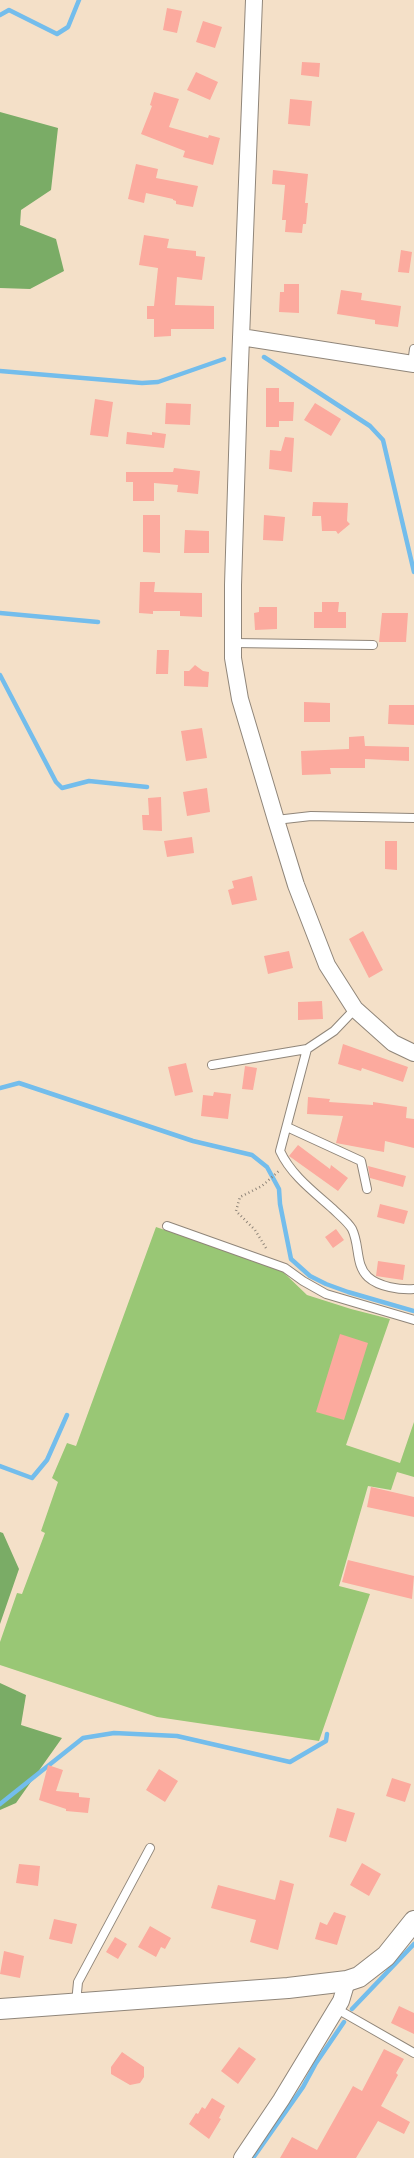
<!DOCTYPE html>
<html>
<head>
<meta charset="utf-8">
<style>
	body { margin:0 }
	canvas { display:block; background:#f4e0c8 }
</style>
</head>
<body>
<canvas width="414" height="2158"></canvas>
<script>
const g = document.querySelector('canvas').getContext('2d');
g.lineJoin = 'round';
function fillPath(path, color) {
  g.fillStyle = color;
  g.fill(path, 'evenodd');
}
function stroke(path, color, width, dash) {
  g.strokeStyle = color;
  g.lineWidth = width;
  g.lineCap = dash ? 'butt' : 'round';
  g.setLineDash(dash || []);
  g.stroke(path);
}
fillPath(new Path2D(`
	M156 1227 281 1270 307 1295 351 1309 390 1319 346 1445 400 1463 414 1422V1477L397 1472 391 1490 368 1486 339 1586 370 1594 319 1741 157 1717 0 1665V1642L17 1593 22 1594 45 1533 41 1531 58 1482 52 1478 67 1443 76 1446Z`), '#99c775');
fillPath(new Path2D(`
	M0 112 58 128 51 190 21 210 20 225 56 239 64 271 30 289 0 288Z
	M0 1532 3 1533 19 1569 0 1624Z
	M0 1683 26 1695 21 1725 62 1738 16 1803 0 1810Z`), '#7aac66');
stroke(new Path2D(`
	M0 15 9 10 57 34 68 27 79 0
	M264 357 370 426 383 440 414 572
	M0 371 142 383 158 382 224 359
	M0 613 98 622
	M0 675 56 782 62 788 89 781 147 787
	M0 1088 19 1083 193 1141 252 1155 267 1167 279 1189 280 1204 291 1259 310 1276 326 1284 348 1292 414 1311
	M0 1466 32 1478 47 1460 67 1415
	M0 1804 83 1738 114 1733 177 1736 290 1762 326 1741 327 1734
	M352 2009 414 1944
	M253 2158 303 2087 316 2063 344 2022`), '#73bdec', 4.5);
fillPath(new Path2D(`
	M167 8 182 11 177 33 163 30Z
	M203 21 222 27 215 48 196 42Z
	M302 62 320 63 319 77 301 75Z
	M196 72 218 82 210 100 187 90Z
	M154 92 179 99 169 127 208 138 209 135 220 138 213 165 183 157 185 151 141 134 152 106 150 105Z
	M290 99 312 101 310 126 288 124Z
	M136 164 158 169 156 178 198 186 193 207 176 204V201L173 200V199L146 193 144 203 128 199Z
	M273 170 308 174 305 203H308L306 224H303L302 233 285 232 286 220H282L285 185 272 184Z
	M144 235 169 239 167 248 196 251V256L205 257 202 280 177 277 175 305 214 306V329H171V336L154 337V319H147V306H154L158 268 139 265Z
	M401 250 412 252 409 273 398 272Z
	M284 284H299V313L279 312 280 292H284Z
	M341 290 362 293 361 300 401 306 398 327 375 324V320L337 314Z
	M266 388H279V402H294L293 421H279V427H266Z
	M95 399 113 402 108 437 90 435Z
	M166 403 191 404 190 425 165 424Z
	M315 403 341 419 331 436 304 420Z
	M127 432 152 435V432L166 434 164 448 126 444Z
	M285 437 294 438 292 472 269 469 270 450 281 451Z
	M174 468 200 471 198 494 177 492 178 485 154 483V501H133V482H126V472H173Z
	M313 502 348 503 347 521 350 524 338 534 336 531H322L321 516H312Z
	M143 515H160V553L143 552Z
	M264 515 285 517 283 541 263 540Z
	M185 530 209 531V553H184Z
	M140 582H155L154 592 202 593V617L180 616V611H153V614L139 613Z
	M322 602H339L338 612H346V628H314V612H322Z
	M259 607H277V629L255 630 254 613 259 612Z
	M382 613H408L406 642H379Z
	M157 650H169L168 674H156Z
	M195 665 203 671 209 672 208 687 184 686V671H189Z
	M304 702 330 703V722H304Z
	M389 705H414V725L388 724Z
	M202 728 207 758 186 761 181 731Z
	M364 736 365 746 409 747V761L365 759V768H330L331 774 302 775 301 751 349 749V737Z
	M207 788 210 812 187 816 183 792Z
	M161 797 162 831 143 830 142 815H149L148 798Z
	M192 837 194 853 167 857 164 841Z
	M385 841H397V870L385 869Z
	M252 876 257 900 232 905 228 890 234 888 232 881Z
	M363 931 383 970 369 978 349 939Z
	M289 951 293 968 268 974 264 956Z
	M322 1001 323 1019 298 1020V1002Z
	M343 1044 408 1067 403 1082 362 1068 361 1071 338 1064Z
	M186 1063 193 1092 175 1096 168 1067Z
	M245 1066 257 1068 253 1090 242 1089Z
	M214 1092 231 1094 228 1119 201 1116 203 1095 213 1096Z
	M308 1097 330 1099 329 1102 373 1105V1102L407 1107 406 1118 414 1119V1148L385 1141 384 1152 336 1143 343 1116 307 1114Z
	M298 1145 330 1169 331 1165 348 1178 338 1191 289 1156Z
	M368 1166 406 1176 403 1187 370 1178Z
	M380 1204 408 1211 404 1224 377 1217Z
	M336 1229 344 1240 333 1248 325 1237Z
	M378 1261 405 1265 403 1280 376 1276Z
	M340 1334 368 1343 344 1420 316 1412Z
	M371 1487 414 1497V1517L367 1507Z
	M348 1560 414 1576 412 1599 342 1582Z
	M48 1765 63 1770 56 1791 79 1793V1797L90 1798 88 1813 66 1811V1809L39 1800Z
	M159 1769 178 1781 165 1802 146 1790Z
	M392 1778 411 1784 405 1802 386 1796Z
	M337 1808 355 1813 346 1842 329 1837Z
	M362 1863 381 1874 369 1896 350 1885Z
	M19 1864 40 1866 38 1886 16 1883Z
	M280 1880 294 1884 278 1950 250 1942 256 1920 211 1908 218 1885 275 1900Z
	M334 1912 346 1916 337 1945 315 1939 320 1922 327 1925Z
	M54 1919 77 1924 72 1944 49 1939Z
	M150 1926 171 1938 165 1949 161 1947 156 1957 138 1947Z
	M115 1937 127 1944 118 1959 106 1952Z
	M4 1951 24 1956 20 1978 0 1974Z
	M399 2006 414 2013V2034L391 2023Z
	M239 2047 256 2059 238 2084 221 2071Z
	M384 2049 404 2059 396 2073 398 2075 381 2106 410 2122 404 2134 378 2121 356 2158H280L292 2137 317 2150 353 2086 362 2091Z
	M122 2052 144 2067V2077L140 2083 130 2085 111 2074V2067Z
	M212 2098 225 2106 219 2118 221 2119 209 2139 189 2124 196 2113 198 2114 202 2107 205 2109Z`), '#fcaa9e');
const service = new Path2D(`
	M412 364 414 349
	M234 643 373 645
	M276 820 311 816 414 818
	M355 1009 334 1031 307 1049 280 1151C291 1175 314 1192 333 1209 339 1215 348 1222 352 1229 360 1245 355 1265 368 1277 379 1287 400 1290 414 1289
	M212 1065 307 1049
	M287 1127 361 1161 367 1189
	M167 1226 285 1268 303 1281 326 1294 414 1320
	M76 2003 78 1982 150 1848
	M337 2009 414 2053`);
const minor = new Path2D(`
	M254 0 239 390 233 585V658L240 699 276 820 296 885 327 965 355 1009 393 1043 414 1053
	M241 337 414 364
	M242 2158 281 2100 341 2001 347 1981`);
const tertiary = new Path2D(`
	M0 2009 288 1988 347 1981 359 1977 386 1956 414 1921`);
stroke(service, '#90867a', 10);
stroke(minor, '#90867a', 18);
stroke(tertiary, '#90867a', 22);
stroke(new Path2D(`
	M266 1248 255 1230 236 1211 240 1197 262 1186 280 1170`), '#90867a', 2.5, [1, 3]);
stroke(service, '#fff', 8);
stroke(minor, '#fff', 16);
stroke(tertiary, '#fff', 20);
</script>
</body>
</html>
